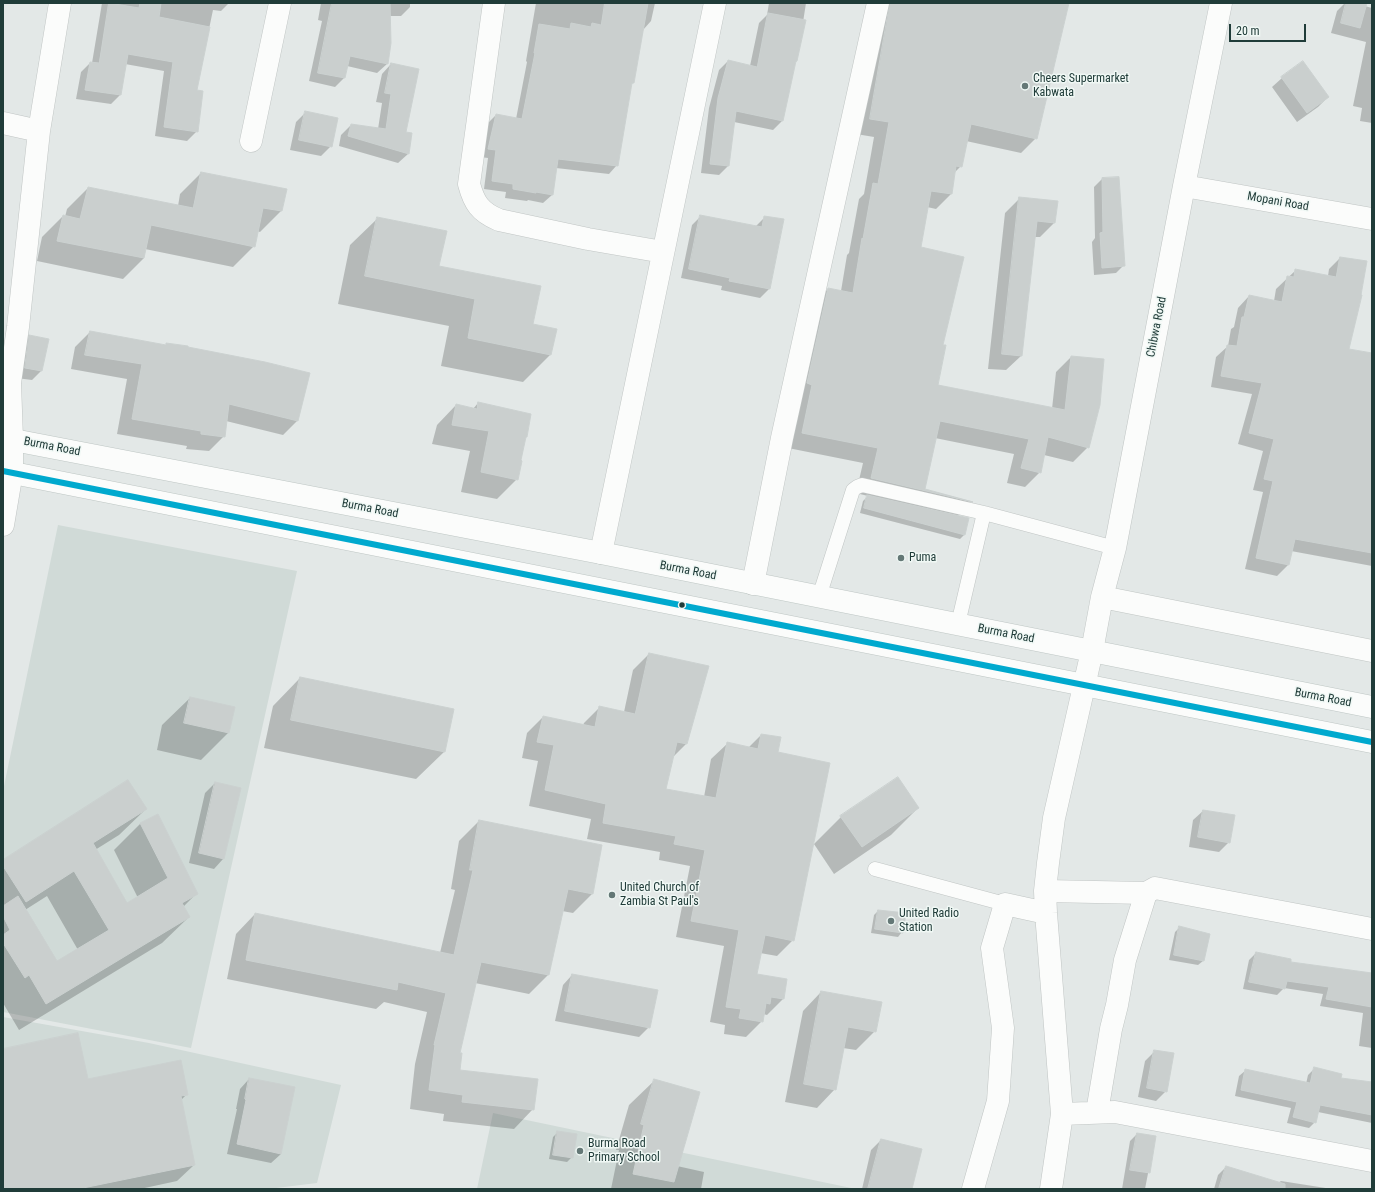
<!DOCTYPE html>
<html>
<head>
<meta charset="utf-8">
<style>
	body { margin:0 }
	#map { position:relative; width:1375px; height:1192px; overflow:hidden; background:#e3e8e7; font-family:"Roboto Condensed",sans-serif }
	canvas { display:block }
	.frame { position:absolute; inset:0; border:4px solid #203c39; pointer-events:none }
	.scale { position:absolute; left:1229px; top:24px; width:77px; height:18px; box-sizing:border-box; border:2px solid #203c39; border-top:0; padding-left:5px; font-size:12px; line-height:14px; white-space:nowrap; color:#203c39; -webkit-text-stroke:3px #f0f8f5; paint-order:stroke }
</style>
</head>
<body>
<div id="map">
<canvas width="1375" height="1192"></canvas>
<div class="frame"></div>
<div class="scale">20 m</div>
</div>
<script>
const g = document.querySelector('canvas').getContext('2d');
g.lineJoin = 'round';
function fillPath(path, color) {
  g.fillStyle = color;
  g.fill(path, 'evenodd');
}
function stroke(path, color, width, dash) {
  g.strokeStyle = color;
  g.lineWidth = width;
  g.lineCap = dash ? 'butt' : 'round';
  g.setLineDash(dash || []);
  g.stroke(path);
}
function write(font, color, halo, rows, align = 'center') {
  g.font = font + ' "Roboto Condensed",sans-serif';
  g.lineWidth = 3;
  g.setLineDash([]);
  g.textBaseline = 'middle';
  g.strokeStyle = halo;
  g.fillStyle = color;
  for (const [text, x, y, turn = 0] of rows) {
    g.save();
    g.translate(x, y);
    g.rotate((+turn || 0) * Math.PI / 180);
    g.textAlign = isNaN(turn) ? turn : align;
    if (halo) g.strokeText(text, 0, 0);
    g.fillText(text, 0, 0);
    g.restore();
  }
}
fillPath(new Path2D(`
	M58 525 297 571 191 1048 3 1012V791Z
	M3 1017 149 1043 341 1085 317 1183 268 1189H3Z
	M493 1113 856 1189H477Z`), '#d0dad7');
fillPath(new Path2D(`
	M102 3H229L221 11 213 10 196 91 197 131 187 141 155 136 164 71 125 64 120 95 111 104 76 99 81 72 90 63H92Z
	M321 3H410V7L401 16H389L387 64 377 73 347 66 344 78 335 87 309 81 322 21 318 20Z
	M536 3H655L651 21 643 30 633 83 630 85 617 165 609 174 556 168 552 195 543 203 528 200 527 201 505 198 506 192 484 189 488 158 480 157 488 123 496 115 516 119 527 62 526 61Z
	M769 3H806L797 61 794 63 782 121 773 130 734 122 728 166 719 175 701 173 709 108 719 70 728 61 750 66 759 23 767 15Z
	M887 3H1068L1036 138 1021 153 966 141 961 166 954 173 951 194 936 209 927 207 920 248 941 346 937 385 1052 409 1056 372 1071 357 1088 447 1073 462 1044 455 1040 472 1025 487 1007 483 1014 454 935 438 924 490 971 502 957 516 965 534 960 539 860 513 863 501 868 496 856 493 863 463 788 448 813 304 828 289 841 291 847 255 849 253 859 199 864 194 874 137 856 134Z
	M1345 3H1354L1372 8V123L1360 121 1362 108 1353 106 1366 42 1331 33 1337 11Z
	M391 64 405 133 411 134 408 154 398 163 339 146 341 135 351 125 378 129 382 103 376 102 382 74Z
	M1282 78 1328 97 1318 107 1297 122 1272 87Z
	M306 112 331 146 321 156 290 150 296 122Z
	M201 173 285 189 281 211 260 232 257 231 254 246 233 267 145 249 144 258 123 279 37 261 42 237 63 216 65 217 67 209 88 188 178 206 180 194Z
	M1102 179 1124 265 1116 273 1094 275 1092 242 1095 238 1094 187Z
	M1020 198 1054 223 1040 237H1034L1021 356 1006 370 988 369 1005 213Z
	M701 216 755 227 765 217 783 220 769 289 760 298 721 290 722 286 681 278 692 225Z
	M378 218 438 267 532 325 550 355 523 382 441 366 449 326 338 304 350 245Z
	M1340 258 1348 350 1372 354V566L1291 551 1288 565 1277 576 1245 569 1263 492 1253 490 1263 451 1238 444 1252 394 1211 387 1216 357 1228 346 1231 329 1234 327 1238 308 1249 296 1274 301 1276 289 1296 270 1328 276 1329 269Z
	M90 332 165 346 167 344 298 420 283 435 226 421 224 436 209 451 186 449 187 446 117 434 127 379 71 369 75 347Z
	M30 336 41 371 32 380 16 378 20 346Z
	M478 403 526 437 525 438 517 479 497 499 461 492 470 451 432 444 437 425 456 405 473 409Z
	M649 654 686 744 672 758 665 790 704 797 711 759 727 744 748 748 761 735 777 753 793 940 777 956 760 953 756 975 783 999 767 1015 763 1014 762 1021 746 1037 724 1034 725 1025 710 1022 724 946 676 937 690 866 659 860 660 852 587 839 591 819 529 806 538 761 522 758 527 733 543 717 583 725 584 723 600 707 624 712 633 670Z
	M300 678 453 710 444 752 416 779 264 748 273 706Z
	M190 698 234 708 228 733 201 760 157 750 162 725Z
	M215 783 223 859 214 869 189 863 205 793Z
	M918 808 891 835 834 874 814 844 841 817Z
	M146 809 119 835 95 850 127 904 138 898 114 850 141 823 196 894 183 907 189 917 162 943 19 1030 3 1003V861ZM47 896 78 950 57 963 25 910Z
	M1203 811 1229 842 1219 852 1189 847 1193 820Z
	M479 821 592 894 573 913 562 911 549 974 529 994 475 983 459 1054V1071L533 1109 514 1129 443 1121 444 1114 410 1109 415 1064 427 1012 384 1002 376 1009 227 979 236 934 255 914 440 953 455 890 451 889 459 841Z
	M878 911 902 932 898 937 871 933 874 915Z
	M1180 927 1203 961 1198 965 1169 960 1175 932Z
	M1256 953 1289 963 1372 978V1048L1359 1046 1363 1013 1320 1006 1323 994 1284 988 1277 995 1243 989 1249 960Z
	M572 975 649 1027 639 1037 555 1021 563 985Z
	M821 992 875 1031 856 1050 843 1048 835 1089 817 1108 785 1102 803 1011Z
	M3 1050 88 1081 187 1094 181 1100 194 1165 177 1181 140 1189H3Z
	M1155 1051 1166 1091 1156 1101 1138 1097 1145 1061Z
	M1314 1069 1339 1079 1372 1083V1123L1318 1112 1315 1122 1309 1128 1287 1123 1291 1108 1235 1096 1239 1076 1246 1070 1306 1084 1308 1075Z
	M249 1079 281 1154 271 1163 227 1154 237 1109H236L240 1089Z
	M655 1080 677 1166 704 1172 701 1189H611L619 1150H616L629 1105Z
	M558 1132 572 1157 567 1162 549 1159 553 1137Z
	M1137 1134 1155 1137 1145 1189H1122L1130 1141Z
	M881 1140 911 1189H862L871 1150Z
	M1226 1167 1278 1183 1281 1181 1332 1189H1214L1218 1175Z`), '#0003');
const building = new Path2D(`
	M109 3 139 8 140 3H161L159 17 210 27 197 90 203 91 198 132 164 127 173 62 128 54 121 95 85 90 90 62 99 63Z
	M332 3H390L391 43 388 64 350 56 345 78 318 73Z
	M605 3H648L634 83H632L618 166 558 159 553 195 536 192V193L513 189V184L492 181 496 150 488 149 496 114 522 119 535 53H534L539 24 570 29 571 23 591 27 592 23 601 25Z
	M890 3H1069L1037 139 971 124 962 167 956 166 952 194 931 191 921 247 964 257 943 345H946L938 385 1065 410 1071 356 1104 359 1100 405 1089 448 1048 437 1041 473 1021 468 1029 439 940 421 925 489 973 502 871 478 878 448 802 433 812 385 807 383 828 288 853 293 862 238 863 239 873 183 878 184 889 122 870 119Z
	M1346 3H1367L1360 28 1341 23Z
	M768 13 806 20 797 61H796L783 121 736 111 729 166 710 164 718 98 728 60 757 67Z
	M1303 61 1329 97 1307 113 1281 77Z
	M391 63 419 69 406 132 412 133 409 154 348 136 351 124 386 129 391 94 385 93Z
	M305 111 338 118 332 147 299 140Z
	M201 172 287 189 282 211 263 208 255 247 151 225 144 258 57 241 63 215 80 219 88 187 193 208Z
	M1119 177 1125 266 1102 268 1100 233 1103 232 1102 178Z
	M1019 197 1058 201 1055 223 1037 221 1022 356 1002 354Z
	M700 215 762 227 764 216 784 219 770 289 729 281 730 278 689 269Z
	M377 217 447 231 439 266 541 286 533 324 557 329 551 355 468 338 475 299 365 276Z
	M1340 257 1367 261 1361 295H1362L1349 349 1372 353V553L1295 539 1289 565 1256 558 1273 481 1264 479 1274 439 1249 433 1262 383 1221 376 1227 345 1237 346 1242 317H1244L1249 295 1282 302 1287 276 1294 277 1295 269 1336 277Z
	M90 331 166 345V343L188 346V347L265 362 310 373 298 421 229 404 225 437 201 434V431L132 419 142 364 85 355Z
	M29 335 49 339 42 371 25 368Z
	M478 402 531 414 527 437H526L521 460 522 461 518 480 481 472 489 431 452 425 456 404 477 409Z
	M867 495 969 518 965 535 864 508Z
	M649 653 709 666 687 744 677 742 666 789 716 798 727 742 758 749 761 734 781 737 778 752 830 763 794 941 765 935 757 974 787 979 784 999 771 997 770 1004 766 1003 763 1022 739 1018 741 1009 726 1007 739 930 691 921 705 850 674 844 676 836 603 823 606 804 545 790 554 745 537 742 543 716 595 727 599 706 635 714Z
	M300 677 454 709 445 752 291 720Z
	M190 697 235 707 229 733 184 723Z
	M898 777 919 808 862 847 840 816Z
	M128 780 147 809 93 843 127 903 168 878 140 823 158 814 198 894 182 903 190 917 46 1004 29 975 25 978 3 943V935L10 930 3 916V906L18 896 57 961 109 930 74 871 26 902 3 866V860Z
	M215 782 241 788 224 859 199 853Z
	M1203 810 1235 815 1230 843 1198 837Z
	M479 820 602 845 593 894 568 889 549 975 481 962 460 1053H462L460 1070 538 1079 534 1110 462 1102 463 1095 429 1090 435 1045H434L446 993 398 982 397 990 246 960 255 913 454 955 473 870H470Z
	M878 910 906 913 903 933 875 929Z
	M1179 926 1210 934 1204 961 1174 955Z
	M1256 952 1291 959V962L1372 973V1007L1326 999 1329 987 1287 981 1285 989 1249 982Z
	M572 974 658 990 650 1028 565 1011Z
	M821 991 882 1002 876 1032 848 1027 836 1090 804 1084Z
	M78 1033 88 1079 181 1060 188 1095 181 1096 195 1165 78 1189H3V1049Z
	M1154 1050 1174 1053 1167 1092 1147 1088Z
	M1314 1067 1342 1074 1341 1078 1372 1082V1115L1320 1105 1316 1123 1293 1117 1297 1102 1241 1090 1245 1069 1310 1083Z
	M249 1078 295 1087 281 1154 237 1144 246 1100 245 1099Z
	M654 1079 700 1092 674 1182 633 1174 644 1125 641 1124Z
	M557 1131 577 1134 573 1158 553 1155Z
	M1137 1133 1156 1136 1150 1173 1130 1170Z
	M881 1139 922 1149 912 1189H868Z
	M1226 1166 1285 1184V1189H1219Z`);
fillPath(building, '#cacfce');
stroke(building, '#cbd1d0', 1);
const service = new Path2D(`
	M819 597 853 490 857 487 862 485 984 513 1115 548
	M958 624 984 513
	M875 869 1005 904`);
const minor = new Path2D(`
	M494 3 469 184C474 203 480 212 499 220L588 239 663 252
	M3 123 39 131
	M251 141 280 3
	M1184 186 1372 219
	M3 525 12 472V439L10 383 18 327 39 131 60 3
	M601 553 715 3
	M753 584 782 438 878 3
	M1102 597 1372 651
	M1045 891 1146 893
	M1097 1112 1111 1029 1117 1005 1125 960 1146 893 1155 888 1372 929
	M1062 1114 1115 1112 1372 1161
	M973 1189 998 1101 1003 1028 992 948 1005 904 1046 913
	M1051 1189 1062 1114 1046 913 1045 891 1048 863 1054 818 1092 651 1102 597 1115 548 1184 186 1221 3`);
const secondary = new Path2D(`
	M3 438 601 553 1372 707
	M3 471 1372 742`);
stroke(service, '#c0c5c4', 15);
stroke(minor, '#c0c5c4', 23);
stroke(secondary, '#bec6c4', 23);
stroke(service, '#fbfcfb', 14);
stroke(minor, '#fbfcfb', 22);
stroke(secondary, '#fbfcfb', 22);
stroke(new Path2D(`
	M3 471 1372 742`), '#00a9ce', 6);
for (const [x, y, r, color] of [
	[1025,86,4,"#647876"],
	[901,558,4,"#647876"],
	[682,605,3.5,"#203c39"],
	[612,895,4,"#647876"],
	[891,921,4,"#647876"],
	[580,1151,4,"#647876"]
]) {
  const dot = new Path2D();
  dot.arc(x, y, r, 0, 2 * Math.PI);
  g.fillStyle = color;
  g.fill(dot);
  stroke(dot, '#f0f8f5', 1.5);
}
write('12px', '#203c39', '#f0f8f5', [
	["Cheers Supermarket",1033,79],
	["Kabwata",1033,93],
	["Puma",909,558],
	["United Church of",620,888],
	["Zambia St Paul's",620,902],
	["United Radio",899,914],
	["Station",899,928],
	["Burma Road",588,1144],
	["Primary School",588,1158]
], 'left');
write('12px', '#203c39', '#f0f8f5', [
	["Mopani Road",1278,202,10],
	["Chibwa Road",1157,327,-79],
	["Burma Road",52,447,11],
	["Burma Road",370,509,11],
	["Burma Road",688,571,11],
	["Burma Road",1006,634,11],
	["Burma Road",1323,698,11]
]);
</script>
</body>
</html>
